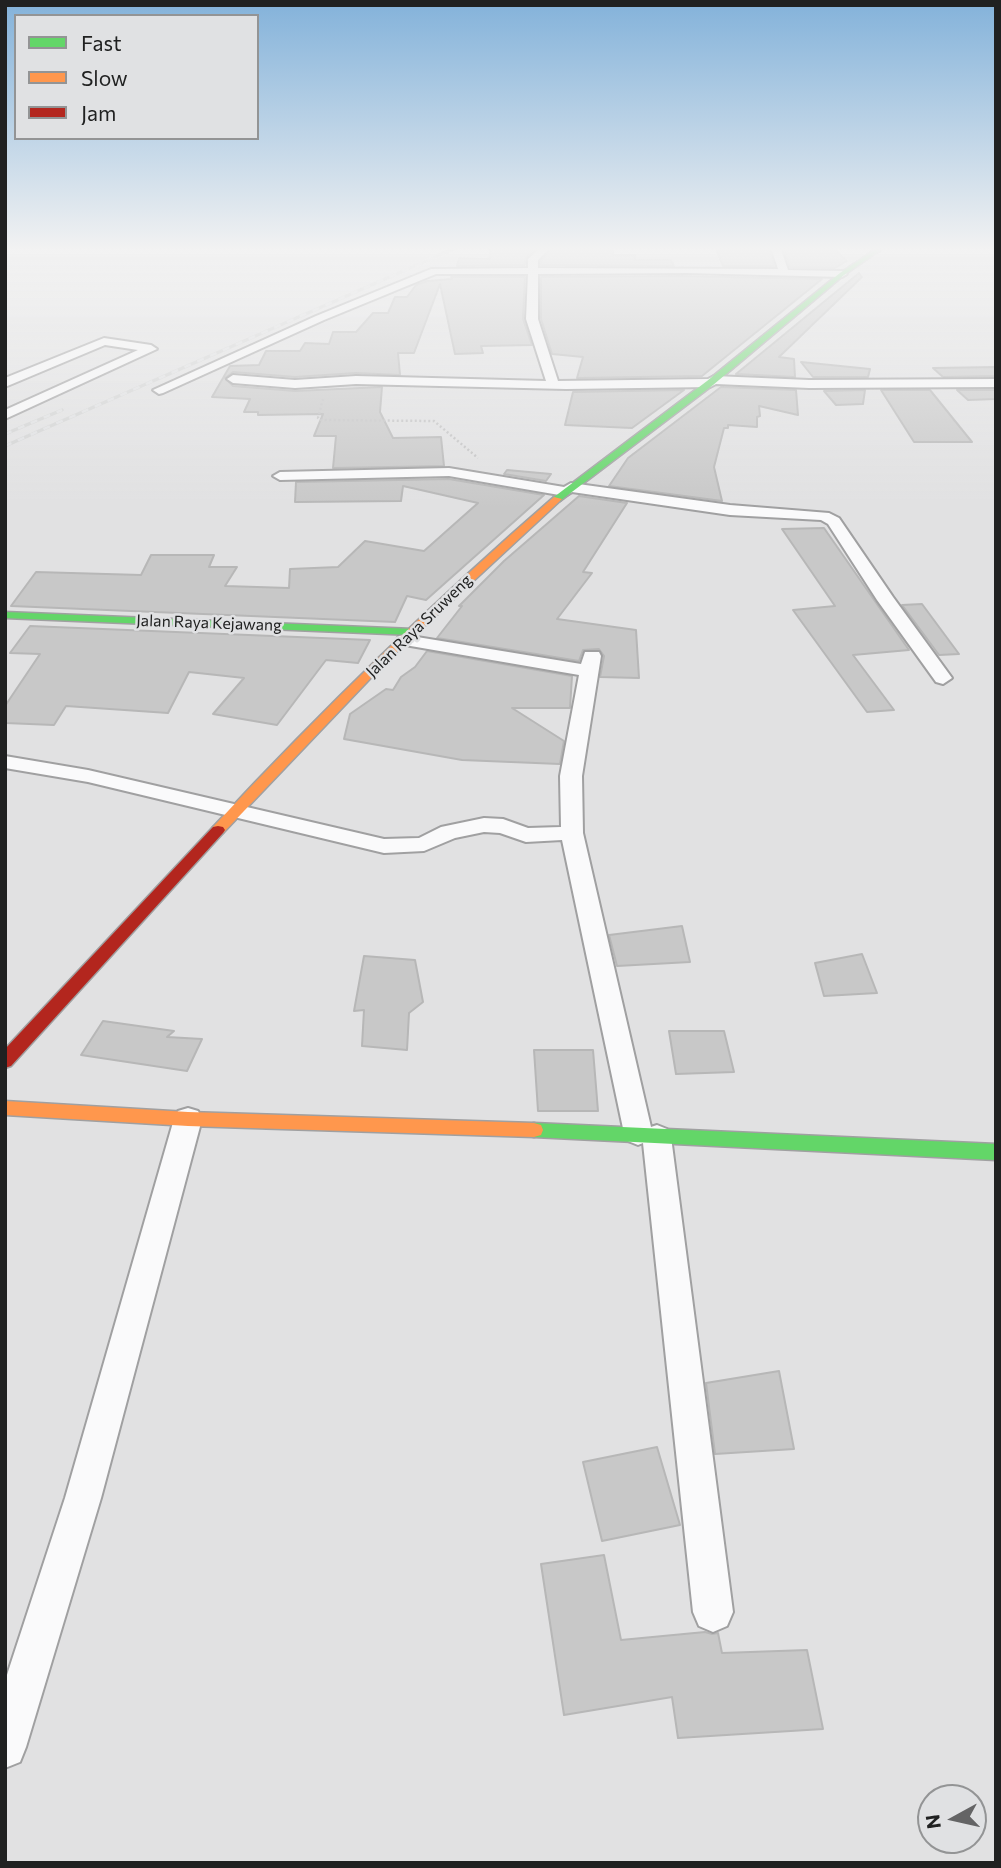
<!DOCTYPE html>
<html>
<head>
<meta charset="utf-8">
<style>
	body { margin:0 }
	#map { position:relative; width:1001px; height:1868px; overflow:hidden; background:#e1e1e2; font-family:Commissioner,sans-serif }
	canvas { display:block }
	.frame { position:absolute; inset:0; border:7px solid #202121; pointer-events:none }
	.legend { position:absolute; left:14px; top:14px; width:245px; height:126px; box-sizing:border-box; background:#e0e1e3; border:2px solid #939495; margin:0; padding:9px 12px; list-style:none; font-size:21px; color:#202121 }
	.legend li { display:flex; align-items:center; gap:14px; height:35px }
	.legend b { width:35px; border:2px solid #939495 }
	.north { position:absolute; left:917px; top:1784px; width:70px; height:70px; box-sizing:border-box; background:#e0e1e3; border:2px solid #939495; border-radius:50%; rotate:262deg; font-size:19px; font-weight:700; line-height:28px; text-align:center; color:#202121 }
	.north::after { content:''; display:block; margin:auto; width:24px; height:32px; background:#646465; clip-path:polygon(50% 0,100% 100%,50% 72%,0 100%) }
</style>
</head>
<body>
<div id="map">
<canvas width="1001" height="1868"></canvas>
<div class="frame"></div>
<ul class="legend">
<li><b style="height:9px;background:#63d668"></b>Fast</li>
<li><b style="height:9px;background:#ff974d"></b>Slow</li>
<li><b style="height:9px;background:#b3261e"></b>Jam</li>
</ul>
<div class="north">N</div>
</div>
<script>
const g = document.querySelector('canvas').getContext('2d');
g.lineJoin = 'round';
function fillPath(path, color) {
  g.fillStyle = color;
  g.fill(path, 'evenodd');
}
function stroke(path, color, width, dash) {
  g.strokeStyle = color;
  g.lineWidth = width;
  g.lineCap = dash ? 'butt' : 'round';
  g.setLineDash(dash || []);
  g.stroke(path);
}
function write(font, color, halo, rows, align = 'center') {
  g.font = font + ' Commissioner,sans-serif';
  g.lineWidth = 5;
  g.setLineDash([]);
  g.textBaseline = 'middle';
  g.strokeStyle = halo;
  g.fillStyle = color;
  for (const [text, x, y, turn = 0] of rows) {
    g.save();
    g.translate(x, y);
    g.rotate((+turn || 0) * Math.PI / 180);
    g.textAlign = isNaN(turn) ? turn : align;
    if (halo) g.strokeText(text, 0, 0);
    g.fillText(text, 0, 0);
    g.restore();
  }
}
const building = new Path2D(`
	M491 247H538L526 257 525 265 457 266 459 258 490 259Z
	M553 247H613V255H635V260H671L674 266 541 265V261Z
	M715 247H769L774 266H723Z
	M783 247H832L847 261 835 268 790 267Z
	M859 273 862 277 779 357 794 359 795 377 736 374Z
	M679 276 822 279 702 376 577 378 583 357 552 354 541 319V277Z
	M451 277H525L523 319 532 345 481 346 483 353 455 354 440 284 414 353H398L400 375 356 373 295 377 233 372 225 378 233 386 295 391 382 387 380 412 393 438 441 437 444 466 333 468 336 436H314L323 414 258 415V412H244L250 399 212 397 230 366 259 365 266 351H300L305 343 329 344 333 332H356L373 313H388L395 297H407L416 285 427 281 452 279Z
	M801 362 870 369 868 377H813Z
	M996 367V376L943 377 933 368Z
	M721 387 796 390 798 415 759 406 760 416 757 417V427L728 425V428H724L714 467 722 501 609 486 628 458Z
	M684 390 632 428 565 425 573 392Z
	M865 390 863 404 836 405 824 391Z
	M881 390H930L972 442H914Z
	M957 390H996V399L968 400Z
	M507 470 551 474 546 481 504 474Z
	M449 479 544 495 426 600 407 596 395 622 11 606 36 572 141 575 151 555H214L209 567H237L225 586 289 588 290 569 338 567 365 541 424 551 478 503 403 486 401 501 295 502 296 482Z
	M579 496 627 503 583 572 592 573 557 619 636 630 639 678 600 677 604 656 599 649 583 650 579 661 437 638 462 606H459L504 561Z
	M824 528 909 650 853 655 894 710 867 712 793 610 835 606 782 529Z
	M922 604 959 654 939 655 902 605Z
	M30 626 370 640 358 663 326 660 277 725 213 714 244 678 189 672 168 713 66 706 54 725 5 723V706L40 654 10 653Z
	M427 651 572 676 570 708H512L564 741 560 764 462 760 344 739 350 714 386 689 393 690 401 677 415 667Z
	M682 926 690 962 617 966 609 935Z
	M862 954 877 993 824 996 815 963Z
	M364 956 415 960 423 1002 409 1013 407 1050 362 1046 364 1010 354 1011Z
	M103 1021 174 1031 167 1037 202 1039 187 1071 81 1055Z
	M669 1031H724L734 1072 676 1074Z
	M534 1050H593L598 1111H538Z
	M779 1371 794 1449 715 1454 706 1383Z
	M657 1447 680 1525 602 1541 583 1462Z
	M604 1555 621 1640 705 1632 712 1634 718 1633 722 1653 807 1650 823 1729 678 1738 672 1697 564 1715 541 1564Z`);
fillPath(building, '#c8c8c8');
stroke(building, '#b7b7b7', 2);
const street = new Path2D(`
	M541 247H551L538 260V268L778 269 771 247H780L788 270 842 271 847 274 842 277 687 273 538 274V319L558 381 708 379 714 376 809 380 996 379V387L809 388 716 384 710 387 566 389 356 384 295 388 233 383 227 379 233 375 295 380 356 376 546 381 526 319 528 274H436L324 320 163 393 159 394 153 390 316 316 431 269 528 268V259Z
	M104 338 151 345 157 349 5 419V410L138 350 105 345 5 387V378Z
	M449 468 564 487 571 483 730 505 829 513 839 518 893 597 952 678 943 684 936 682 877 600 828 524 821 520 730 515 572 492 565 496 449 476 280 480 273 476 280 472Z
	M405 635 581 664 585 652H599L601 656 582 776 583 833 651 1127 657 1125 667 1129 671 1137 733 1612 727 1626 713 1632 699 1626 693 1612 643 1143 638 1145 628 1141 624 1133 562 840 526 842 500 833 484 832 455 838 424 851 384 853 88 782 5 768V756L88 770 384 839 419 838 441 827 484 818 503 819 528 828 561 827 560 776 579 675 399 644 396 640 399 636Z
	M188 1108 198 1111 202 1119 101 1498 26 1747 20 1762 5 1768V1681L65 1498 174 1119 178 1111Z`);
const fast = new Path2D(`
	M879 247H885L844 275 713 385 560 501H554V497L707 381 840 273Z
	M5 612 413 629 419 632 413 635 5 618Z
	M534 1123 996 1144V1160L534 1137 527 1135 525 1130 527 1125Z`);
const slow = new Path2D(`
	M554 497 562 499 386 662 223 833H213L211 830 213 827C321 711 434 601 554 497Z
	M5 1101 188 1112 534 1123 541 1125 543 1130 541 1135 534 1137 188 1126 5 1115Z`);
const jam = new Path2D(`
	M218 826 223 827 225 830 223 833 11 1066 5 1068V1049L213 827Z`);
stroke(street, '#a0a0a1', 4);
stroke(fast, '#a0a0a1', 3);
stroke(slow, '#a0a0a1', 3);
stroke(jam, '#a0a0a1', 3);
stroke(new Path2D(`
	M323 399 318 418 321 420 434 421 478 458`), '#c2c2c3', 2.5, [2, 2.5]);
fillPath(street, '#fafafb');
fillPath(fast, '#63d668');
fillPath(slow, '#ff974d');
fillPath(jam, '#b3261e');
const rail = new Path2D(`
	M5 434 62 410
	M5 446 458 247`);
stroke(rail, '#d1d2d2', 3.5);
stroke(rail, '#e0e1e3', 2.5, [7]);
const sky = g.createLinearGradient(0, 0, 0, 508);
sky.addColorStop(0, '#83b2da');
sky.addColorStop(0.49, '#f2f2f2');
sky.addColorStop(1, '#f2f2f200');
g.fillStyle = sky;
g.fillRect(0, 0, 1001, 508);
write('16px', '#202121', '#e0e1e3', [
	["Jalan Raya Kejawang",209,623,2],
	["Jalan Raya Sruweng",419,626,-44]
]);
</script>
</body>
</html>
